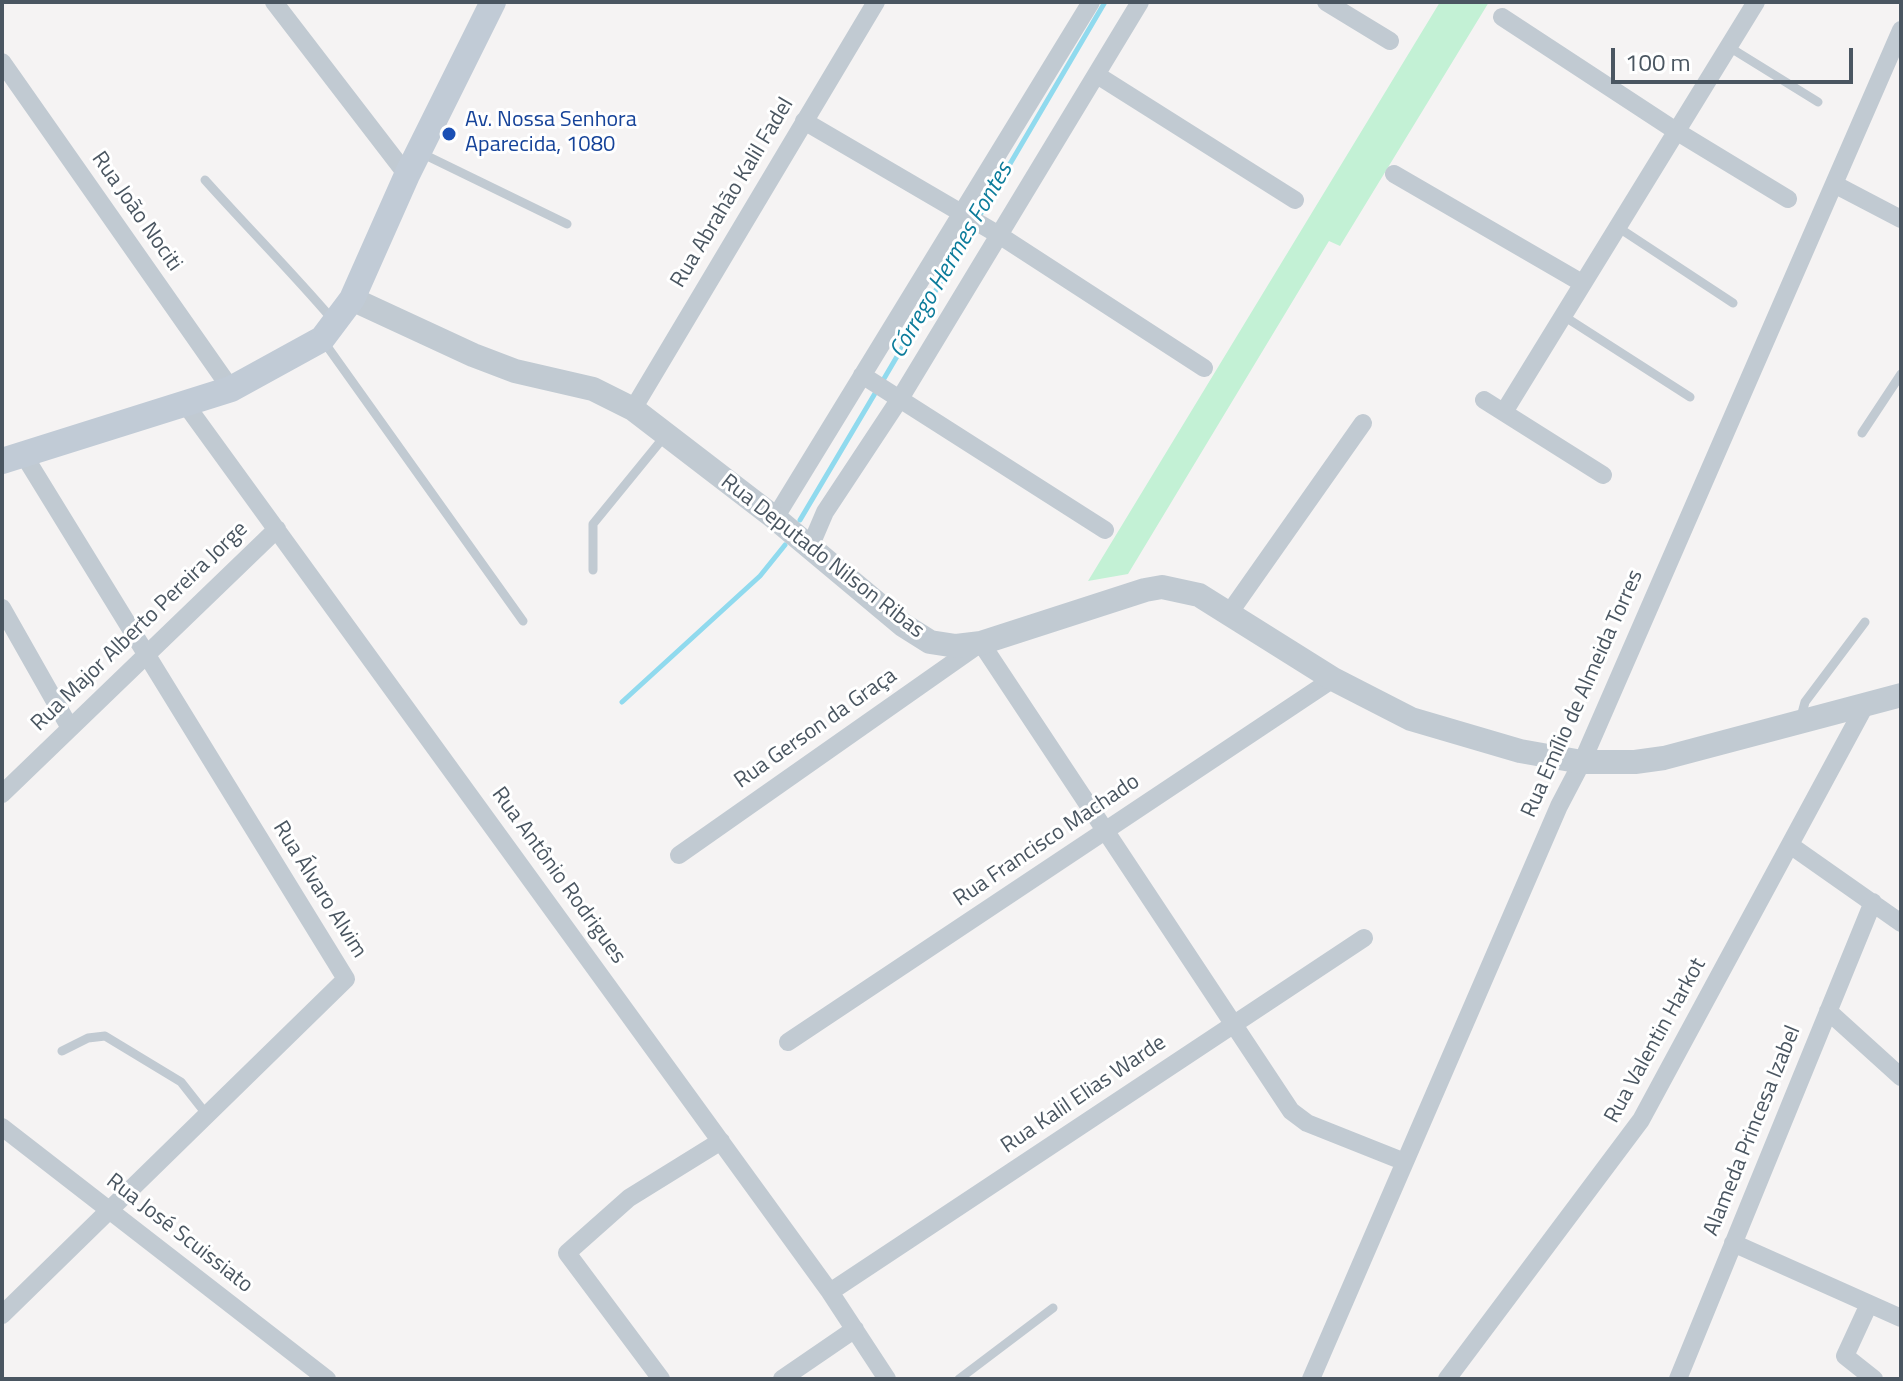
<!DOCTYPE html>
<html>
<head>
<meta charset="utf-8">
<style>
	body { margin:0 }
	#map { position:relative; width:1903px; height:1381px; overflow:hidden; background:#f5f3f3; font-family:"Titillium Web",sans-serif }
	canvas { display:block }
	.frame { position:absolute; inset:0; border:4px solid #4a5661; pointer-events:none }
	.scale { position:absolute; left:1611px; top:48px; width:242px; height:36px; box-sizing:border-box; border:4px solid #4a5661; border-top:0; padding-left:10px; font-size:24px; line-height:28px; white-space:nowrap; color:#4a5661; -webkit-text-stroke:6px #fff; paint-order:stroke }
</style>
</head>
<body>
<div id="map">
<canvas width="1903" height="1381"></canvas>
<div class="frame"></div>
<div class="scale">100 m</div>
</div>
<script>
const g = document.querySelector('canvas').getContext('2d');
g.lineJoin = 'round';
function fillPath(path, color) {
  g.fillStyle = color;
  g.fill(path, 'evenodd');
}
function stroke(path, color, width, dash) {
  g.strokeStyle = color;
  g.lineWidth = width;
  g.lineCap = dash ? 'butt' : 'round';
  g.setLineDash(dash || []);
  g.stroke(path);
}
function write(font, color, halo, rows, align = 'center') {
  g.font = font + ' "Titillium Web",sans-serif';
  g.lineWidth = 6;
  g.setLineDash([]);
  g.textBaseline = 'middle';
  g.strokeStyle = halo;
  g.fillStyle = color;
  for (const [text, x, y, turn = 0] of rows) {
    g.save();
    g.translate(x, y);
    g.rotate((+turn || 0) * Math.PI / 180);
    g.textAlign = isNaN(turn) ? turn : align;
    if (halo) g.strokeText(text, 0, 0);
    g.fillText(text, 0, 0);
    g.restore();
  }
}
fillPath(new Path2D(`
	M1440 2H1489L1340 246 1329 241 1128 574 1088 581Z`), '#c3f1d5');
stroke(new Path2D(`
	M882 382 1105 2
	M800 520 877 390
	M622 702 760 576 785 545`), '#90daee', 5);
stroke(new Path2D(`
	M1729 47 1818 102
	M421 153 567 224
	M205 180C247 227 291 271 332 319
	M1619 228 1733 303
	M1562 315 1690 397
	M324 342 523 621
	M1862 433 1901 374
	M593 570V524L664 437
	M1801 717 1805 702 1865 622
	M62 1051 88 1038 105 1036 181 1082 207 1115
	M959 1379 1053 1308`), '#c1cad2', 9);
stroke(new Path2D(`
	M274 2 407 175
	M1326 2 1390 41
	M1502 17 1676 131 1788 199
	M2 62 231 389
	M1097 75 1295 200
	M804 121 999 235 1204 368
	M1394 174 1582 283
	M1834 184 1901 219
	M862 375 1105 530
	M1484 400 1603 475
	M186 405 830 1292 887 1379
	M633 409 876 2
	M1504 412 1756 2
	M775 518 1091 2
	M810 547 825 512 901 397 1140 2
	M2 608 70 728
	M1230 612 1363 423
	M2 794 277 529
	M1790 845 1901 923
	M679 855 981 643 1291 1111 1307 1123 1405 1162
	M1828 1011 1901 1077
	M788 1042 1333 679
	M2 1127 327 1379
	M1733 1243 1901 1318
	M830 1292 1364 938
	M1869 1304 1845 1356 1874 1379
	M2 1315 346 979 25 457
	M661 1379 567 1253 629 1198 721 1141
	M782 1379 855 1329
	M1311 1379 1559 806 1582 762 1901 30
	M1447 1379 1641 1120 1867 702
	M1678 1379 1873 902`), '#c1cad2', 18);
stroke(new Path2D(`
	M352 299 473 355 515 371 593 389 633 409 775 518 903 625 930 642 956 646 981 643 1145 590 1162 587 1199 595 1333 679 1411 719 1520 751 1582 762H1635L1664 758 1901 695`), '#c1cad2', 24);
stroke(new Path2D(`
	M2 461 231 389 322 339 352 299 407 175 493 2`), '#c1cbd6', 26);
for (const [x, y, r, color] of [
	[449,134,8,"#1a4fb4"]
]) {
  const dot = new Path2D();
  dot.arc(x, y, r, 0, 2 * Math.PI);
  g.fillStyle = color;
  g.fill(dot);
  stroke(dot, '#fff', 3);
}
write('22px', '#164399', '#fff', [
	["Av. Nossa Senhora",465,121],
	["Aparecida, 1080",465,146]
], 'left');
write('22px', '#4a5661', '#fff', [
	["Rua Abrahão Kalil Fadel",733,193,-59],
	["Rua João Nociti",136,212,55],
	["Rua Deputado Nilson Ribas",822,557,38],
	["Rua Major Alberto Pereira Jorge",140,627,-44],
	["Rua Emílio de Almeida Torres",1583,694,-66],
	["Rua Gerson da Graça",816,729,-35],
	["Rua Francisco Machado",1047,841,-34],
	["Rua Antônio Rodrigues",558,876,54],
	["Rua Álvaro Alvim",319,890,58],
	["Rua Valentin Harkot",1656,1041,-61],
	["Rua Kalil Elias Warde",1084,1095,-34],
	["Alameda Princesa Izabel",1753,1131,-68],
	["Rua José Scuissiato",179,1234,38]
]);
write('italic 24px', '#0c7c9b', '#fff', [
	["Córrego Hermes Fontes",952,261,-60]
]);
</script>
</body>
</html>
